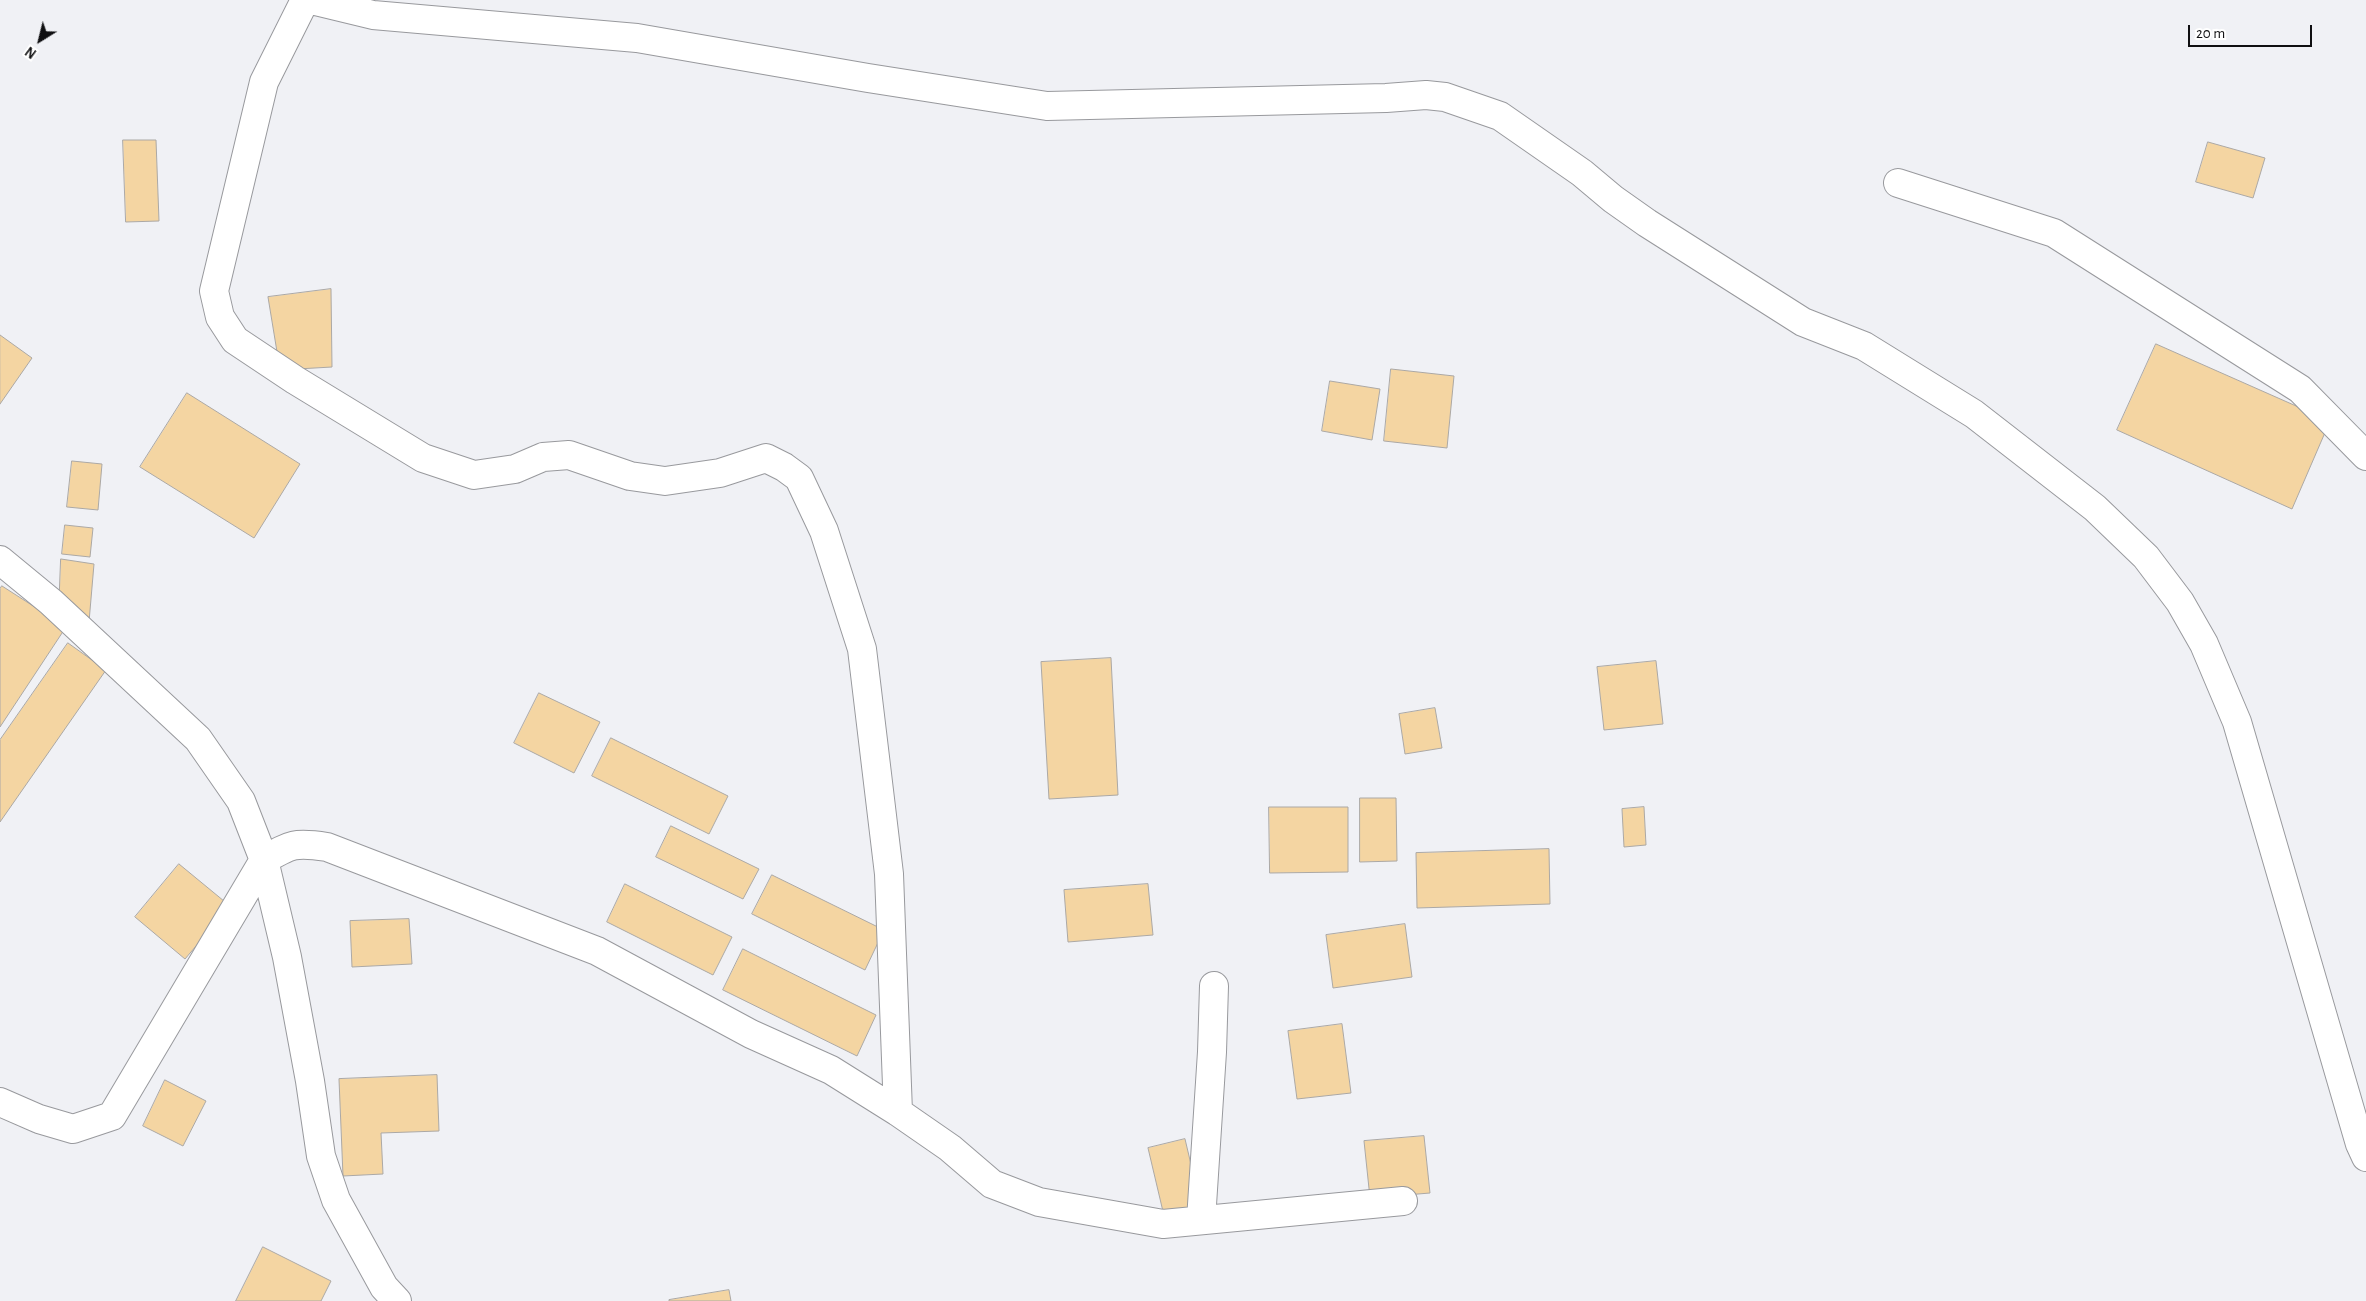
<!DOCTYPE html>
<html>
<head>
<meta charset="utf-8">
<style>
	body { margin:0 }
	#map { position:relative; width:2366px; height:1301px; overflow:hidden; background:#f0f1f5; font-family:"Alegreya Sans",sans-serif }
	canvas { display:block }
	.north { position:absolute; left:15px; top:15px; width:50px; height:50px; -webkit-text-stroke:4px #fff; paint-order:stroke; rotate:216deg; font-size:14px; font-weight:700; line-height:20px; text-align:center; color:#0f0f11 }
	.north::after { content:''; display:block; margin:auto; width:18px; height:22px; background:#0f0f11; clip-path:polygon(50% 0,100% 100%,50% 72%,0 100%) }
	.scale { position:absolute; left:2188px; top:25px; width:124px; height:22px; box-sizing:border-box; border:2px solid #0f0f11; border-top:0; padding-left:6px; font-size:15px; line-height:18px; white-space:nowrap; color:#0f0f11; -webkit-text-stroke:4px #fff; paint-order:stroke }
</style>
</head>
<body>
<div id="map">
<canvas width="2366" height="1301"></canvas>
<div class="north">N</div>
<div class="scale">20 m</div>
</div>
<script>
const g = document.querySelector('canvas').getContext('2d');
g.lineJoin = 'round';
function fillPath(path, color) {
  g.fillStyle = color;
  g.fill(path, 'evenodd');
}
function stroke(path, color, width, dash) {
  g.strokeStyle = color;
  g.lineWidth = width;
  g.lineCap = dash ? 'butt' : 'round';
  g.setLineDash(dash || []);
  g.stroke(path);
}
const building = new Path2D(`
	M123 140H156L159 221 126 222Z
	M2208 142 2265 158 2253 198 2196 182Z
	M331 289 332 367 280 370 268 297Z
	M0 335 32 358 0 404Z
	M2156 344 2330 421 2292 509 2117 430Z
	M1391 369 1454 376 1447 448 1384 441Z
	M1330 381 1380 389 1372 440 1322 431Z
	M187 393 300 464 254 538 140 467Z
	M72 461 102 464 98 510 67 507Z
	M65 525 93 528 90 557 62 554Z
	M61 559 94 564 89 622 59 610Z
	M2 586 66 627 0 727V589Z
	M68 643 106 670 0 822V740Z
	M1111 658 1118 795 1049 799 1041 662Z
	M1656 661 1663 724 1604 730 1597 667Z
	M539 693 600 722 574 773 514 743Z
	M1435 708 1442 748 1405 754 1399 714Z
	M611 738 728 796 709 834 592 776Z
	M1360 798H1396L1397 861 1360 862Z
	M1269 807H1348V872L1270 873Z
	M1644 807 1646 845 1624 847 1622 809Z
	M671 826 759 869 743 899 656 857Z
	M1549 849 1550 904 1417 908 1416 853Z
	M179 864 230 906 185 959 135 917Z
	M772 875 884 930 865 970 752 914Z
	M625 884 732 937 713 975 607 922Z
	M1148 884 1153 935 1068 942 1064 890Z
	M409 919 412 964 352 967 350 921Z
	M1405 924 1412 977 1333 988 1326 935Z
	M743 949 876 1015 857 1056 723 990Z
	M1342 1024 1351 1093 1297 1099 1288 1031Z
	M437 1075 439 1131 381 1133 383 1174 343 1176 339 1079Z
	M165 1080 206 1101 183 1146 143 1126Z
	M1424 1136 1430 1193 1370 1198 1364 1141Z
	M1185 1139 1202 1211 1165 1220 1148 1148Z
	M263 1247 331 1281 321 1301H236Z
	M729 1290 731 1301H669V1300Z`);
fillPath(building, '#f4d5a2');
stroke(building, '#aba8a5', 1);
const street = new Path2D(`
	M305 0 264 82 214 291 220 317 235 340 295 380 423 458 474 475 515 469 543 457 569 455 630 476 665 481 720 473 766 458 784 467 799 478 824 531 862 649 889 874 898 1112
	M311 0 373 15 637 38 868 78 1047 106 1386 98 1426 95 1445 97 1500 116 1582 173 1613 199 1647 223 1803 322 1864 346 1974 414 2095 508 2146 557 2180 602 2204 644 2237 722 2360 1144 2366 1157
	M1898 183 2054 233 2300 389 2366 456
	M0 560 51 602 198 739 241 801 264 860 287 957 310 1081 321 1156 336 1200 384 1287 397 1301
	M0 1102 39 1119 73 1129 112 1116 264 860C291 844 295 842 327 847L597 951 751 1034 831 1070 898 1112 950 1148 992 1184 1039 1202 1163 1224 1403 1201
	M1201 1220 1212 1052 1214 986`);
stroke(street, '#98999d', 30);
stroke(street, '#fff', 28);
</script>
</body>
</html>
